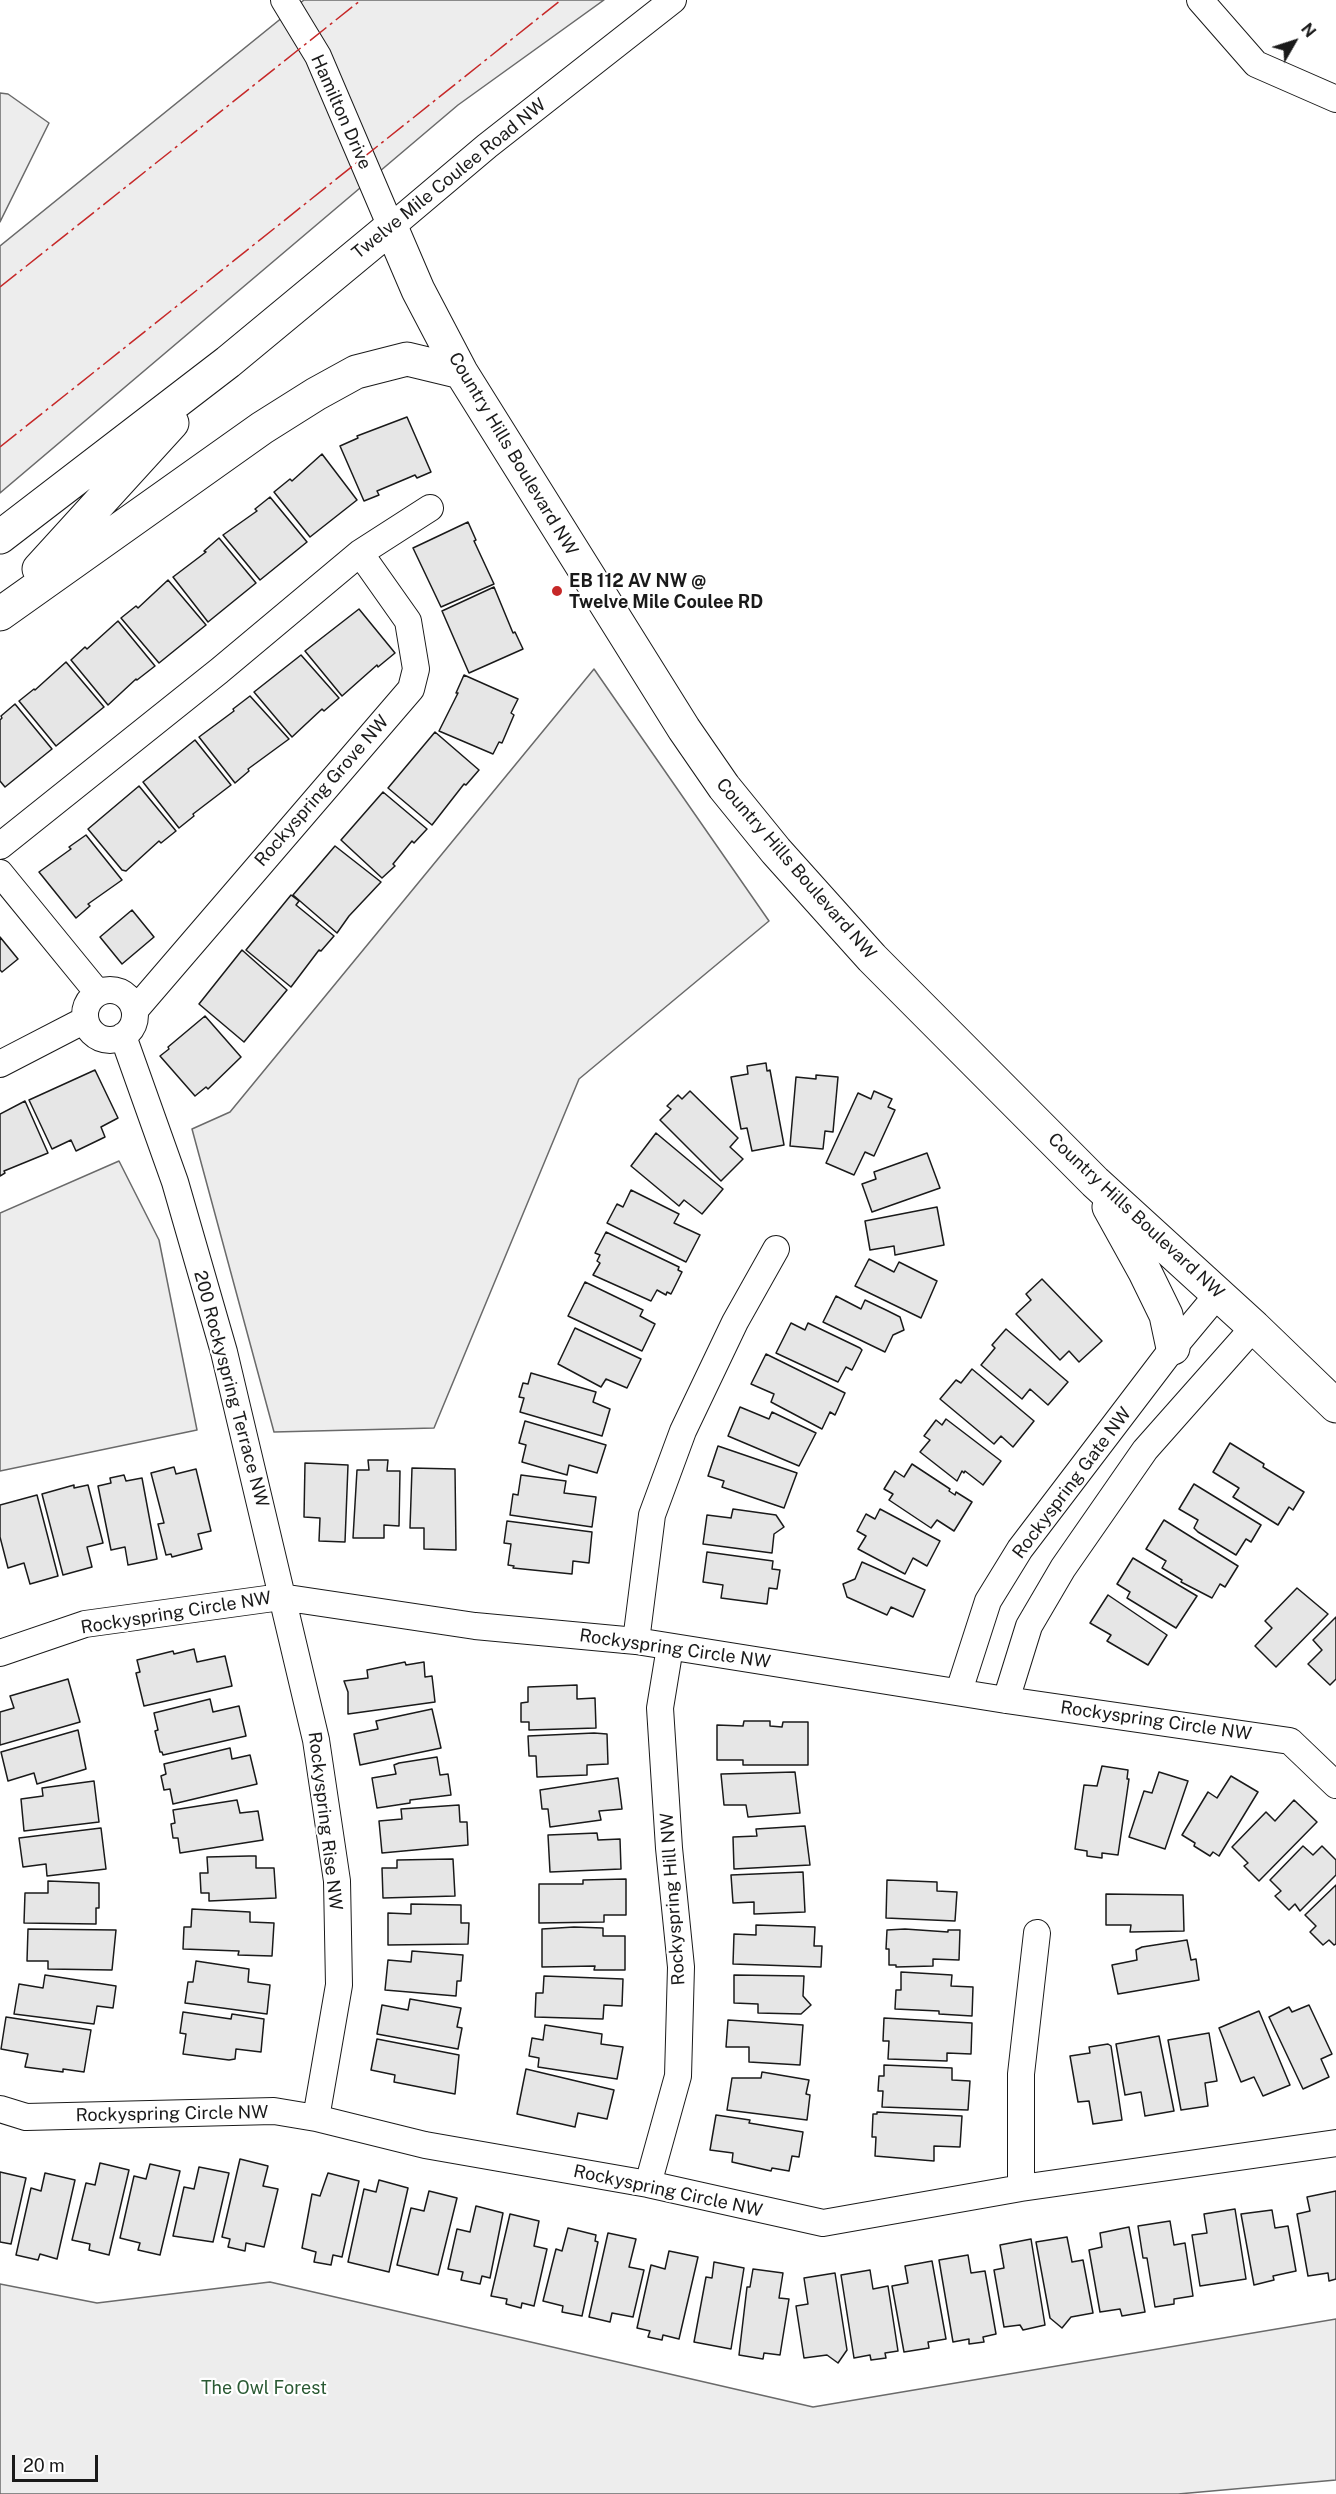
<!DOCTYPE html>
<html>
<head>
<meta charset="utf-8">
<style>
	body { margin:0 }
	#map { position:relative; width:1336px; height:2494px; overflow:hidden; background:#fff; font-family:"Public Sans",sans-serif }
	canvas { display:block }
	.north { position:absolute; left:1264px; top:12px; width:60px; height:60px; -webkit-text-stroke:4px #fff; paint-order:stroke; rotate:51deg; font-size:16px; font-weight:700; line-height:24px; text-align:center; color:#1a1a1a }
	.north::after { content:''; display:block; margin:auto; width:21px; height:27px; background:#1a1a1a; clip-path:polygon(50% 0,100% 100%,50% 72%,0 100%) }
	.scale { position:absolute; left:12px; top:2455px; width:86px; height:27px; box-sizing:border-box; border:3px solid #1a1a1a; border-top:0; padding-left:8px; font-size:18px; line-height:21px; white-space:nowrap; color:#1a1a1a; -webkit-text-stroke:4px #fff; paint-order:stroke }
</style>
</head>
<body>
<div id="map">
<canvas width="1336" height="2494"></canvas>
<div class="north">N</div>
<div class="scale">20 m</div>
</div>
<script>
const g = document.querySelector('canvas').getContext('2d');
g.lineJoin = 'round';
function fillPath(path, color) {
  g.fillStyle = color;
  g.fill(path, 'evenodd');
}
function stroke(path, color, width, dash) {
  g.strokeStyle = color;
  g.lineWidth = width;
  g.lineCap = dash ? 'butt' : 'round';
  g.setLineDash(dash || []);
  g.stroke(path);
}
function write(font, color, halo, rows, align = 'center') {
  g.font = font + ' "Public Sans",sans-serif';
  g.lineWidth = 4.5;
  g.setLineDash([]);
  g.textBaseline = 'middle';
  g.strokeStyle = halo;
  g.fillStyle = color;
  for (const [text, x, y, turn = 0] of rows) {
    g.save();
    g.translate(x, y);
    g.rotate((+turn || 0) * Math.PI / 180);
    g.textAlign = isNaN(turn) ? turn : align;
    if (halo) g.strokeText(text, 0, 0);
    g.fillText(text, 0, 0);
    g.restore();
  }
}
const built = new Path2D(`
	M304 0H604L458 105 0 493V246Z
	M0 93 8 94 49 123 0 222Z
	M594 669 769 921 579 1079 434 1428 274 1432 192 1129 230 1112Z
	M119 1161 159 1240 197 1430 0 1471V1213Z
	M270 2282 813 2407 1336 2319V2480L1178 2494H0V2284L97 2303Z`);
fillPath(built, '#ededed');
stroke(built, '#6a6a6a', 1.5);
const building = new Path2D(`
	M407 417 431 472 417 478 415 475 377 491 379 495 364 501 340 446 358 438 357 436Z
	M322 454 357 500 310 537 274 492 290 479 292 481Z
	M270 497 307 542 260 580 223 535 257 511 255 509Z
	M468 522 476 540 474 541 494 584 441 607 413 548Z
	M219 538 256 583 208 622 173 577 206 552 204 551Z
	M168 580 206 625 159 663 121 618 136 606 138 608Z
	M494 587 513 633 515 632 523 649 469 673 442 611Z
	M359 609 395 653 378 667 377 665 342 696 305 651Z
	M118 621 155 666 137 680 136 679 108 705 71 660 85 647 87 649Z
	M301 655 339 698 324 711 322 709 292 737 254 692Z
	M66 662 104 707 56 746 19 701 34 689 35 690Z
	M464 675 518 699 511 713 514 715 502 743 499 742 493 754 439 731 458 693H456Z
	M250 696 289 739 248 769 249 771 235 783 199 737 234 711 233 709Z
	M15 704 52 749 5 787 0 781V720L2 718 1 716Z
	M435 732 479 770 466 785 464 784 432 825 388 788Z
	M195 740 231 785 193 814 194 816 179 828 143 782Z
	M139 786 176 831 161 843 159 841 126 871 122 870 88 829Z
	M383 792 427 829 414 843 412 841 393 864 395 866 382 878 341 840Z
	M86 835 122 880 88 904 90 906 76 918 39 872 71 849 69 847Z
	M335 846 381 882 349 916 337 933 293 895Z
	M291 895 299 901 296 905 334 936 321 951 319 950 291 987 246 950Z
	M132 910 154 937 122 964 100 937Z
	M0 937 18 959 2 972 0 970Z
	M242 950 287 990 244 1042 199 1004Z
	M205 1016 241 1057 208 1089 206 1087 195 1096 160 1056 169 1049 168 1047Z
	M766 1063 767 1071 770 1070 784 1145 752 1151 747 1128 741 1129 731 1077 748 1074 747 1066Z
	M95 1070 118 1118 101 1127 105 1137 76 1151 71 1140 52 1149 29 1100Z
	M816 1075 838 1077 833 1132 825 1131 823 1149 790 1146 796 1077 816 1079Z
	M690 1091 738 1138 730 1147 743 1159 721 1181 660 1120 671 1109 667 1106 678 1095 682 1099Z
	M874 1091 892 1099 888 1107 895 1110 874 1156 865 1152 854 1175 826 1163 858 1093 871 1099Z
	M25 1101 48 1153 4 1171 5 1173 0 1176V1114Z
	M656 1133 723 1189 702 1214 684 1200 679 1206 631 1166Z
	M927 1153 940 1188 872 1212 862 1184 876 1179 874 1172Z
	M631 1190 679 1214 674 1223 700 1235 686 1262 607 1223 617 1204 623 1207Z
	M937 1207 944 1245 895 1255 894 1246 870 1250 865 1221Z
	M606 1232 679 1267 678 1270 682 1272 671 1294 667 1292 666 1295 657 1290 651 1301 593 1275 600 1263 597 1261 600 1255 595 1253Z
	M869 1259 894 1272 899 1262 937 1281 921 1318 855 1286Z
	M1042 1279 1102 1341 1079 1362 1069 1351 1060 1360 1016 1314 1031 1300 1026 1294Z
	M585 1282 643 1310 640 1316 655 1324 642 1351 568 1316Z
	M836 1296 861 1309 865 1300 886 1310 900 1317 904 1330 893 1335 885 1352 823 1322Z
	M791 1323 805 1330 808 1323 860 1348 862 1350 852 1370 846 1367 838 1382 776 1353Z
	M575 1328 641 1359 627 1388 606 1379 601 1387 558 1364Z
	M1006 1329 1068 1382 1048 1405 1030 1389 1022 1399 981 1365 995 1348 992 1345Z
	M766 1354 845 1393 835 1415 830 1412 822 1429 771 1402 774 1394 751 1384Z
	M972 1369 1034 1421 1013 1447 1001 1436 994 1444 940 1399 956 1380 961 1383Z
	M531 1373 596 1392 593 1402 610 1409 602 1436 520 1412 524 1398 519 1397 523 1383 528 1384Z
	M740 1407 769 1419 772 1412 816 1433 799 1466 728 1436Z
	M946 1419 1001 1461 983 1485 965 1471 964 1473 962 1471 957 1481 920 1452 930 1440 924 1436 936 1420 942 1425Z
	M525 1421 606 1445 597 1473 569 1465 567 1475 522 1462 526 1445 519 1443Z
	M1230 1443 1264 1464 1263 1467 1304 1492 1293 1510 1289 1507 1278 1525 1233 1497 1239 1488 1213 1472Z
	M718 1446 797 1473 784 1508 722 1487 724 1481 708 1476Z
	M368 1460H388L387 1471H400L399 1526 384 1525V1538H353L357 1470H369Z
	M305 1463 348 1465 345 1542 319 1541 320 1518 304 1517Z
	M912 1464 950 1489 949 1491 955 1495 956 1492 972 1502 954 1531 937 1520 931 1528 889 1500 893 1494 884 1489 895 1471 904 1477Z
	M174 1467 176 1474 196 1469 211 1531 198 1534 202 1549 172 1557 171 1554 166 1555 158 1524 164 1523 151 1473Z
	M412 1468 455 1469 456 1550 424 1549V1528H410Z
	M124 1475 126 1481 142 1478 157 1559 128 1565 125 1547 111 1550 98 1486 111 1483 110 1478Z
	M521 1475 566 1481 564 1493 596 1497 592 1527 510 1515 513 1494 518 1495Z
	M1194 1484 1261 1525 1251 1542 1246 1539 1236 1555 1198 1532 1194 1528 1198 1520 1179 1509Z
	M74 1485V1488L88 1485 103 1543 87 1547 92 1567 63 1575 42 1494Z
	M37 1495 58 1576 30 1584 24 1563 8 1568 0 1537V1505Z
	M733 1509 776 1515 784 1527 774 1534 772 1553 703 1544 707 1515 731 1518Z
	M880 1509 940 1541 927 1566 913 1558 905 1574 858 1549 866 1536 857 1531 866 1514 875 1519Z
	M1164 1520 1238 1566 1225 1587 1220 1584 1212 1598 1181 1582 1182 1580 1162 1568 1166 1561 1146 1549Z
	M507 1521 592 1532 589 1563 573 1561 572 1574 513 1568 514 1566 508 1565 511 1544 504 1543Z
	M707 1552 773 1561 772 1569 780 1570 777 1589 769 1588 767 1604 721 1598 723 1585 703 1582Z
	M1133 1558 1197 1596 1176 1628 1127 1598 1130 1592 1117 1584Z
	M862 1562 925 1590 913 1617 891 1607 887 1615 847 1597 843 1584 855 1579Z
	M1297 1588 1328 1614 1276 1667 1255 1646 1272 1628 1265 1621Z
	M1108 1595 1167 1635 1148 1665 1107 1641 1111 1635 1090 1623Z
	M1336 1617V1679L1330 1685 1308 1664 1322 1650 1313 1640Z
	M194 1649 197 1662 225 1656 232 1686 144 1706 136 1673 140 1672 137 1660 173 1651 174 1654Z
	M405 1662 406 1665 424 1662 425 1677 432 1676 435 1702 348 1714V1692L344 1681 368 1678 367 1670Z
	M68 1679 80 1722 0 1745V1712L14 1708 10 1696Z
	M577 1685V1699L595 1698 596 1728 529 1730V1722H521V1703L528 1702V1687Z
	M210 1699 213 1712 239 1706 246 1736 163 1755 162 1752H160L155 1731 158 1730 154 1713Z
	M432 1709 441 1748 360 1765 354 1734 378 1729 376 1721Z
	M744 1721H770V1726L782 1727 783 1722H808V1765H743V1760H717V1725L743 1726Z
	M78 1730 86 1769 37 1784 34 1773 8 1781 1 1752Z
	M594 1733 607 1734 608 1764 587 1765V1775L537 1777 536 1756H529L528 1736Z
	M230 1748 232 1759 250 1755 257 1784 173 1804 170 1789 164 1790 161 1776 166 1774 164 1764Z
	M437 1757 440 1775 448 1774 451 1795 410 1800V1803L377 1808 372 1778 396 1774 394 1765 399 1763Z
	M1102 1766 1128 1770 1127 1779H1129L1118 1855 1102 1853V1858L1087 1856V1851L1075 1849 1084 1785 1097 1786Z
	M795 1772 800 1813 748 1817 746 1805H724L721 1774Z
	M1159 1772 1188 1781 1165 1849 1129 1837 1144 1791 1152 1793Z
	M1231 1776 1258 1792 1219 1856 1213 1852 1210 1856 1194 1846 1195 1843 1182 1835 1208 1792 1217 1798Z
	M618 1778 622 1809 599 1811 601 1820 550 1827 548 1809H542L540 1790Z
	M94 1781 99 1822 24 1831 21 1799 43 1796 42 1788Z
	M237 1800 240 1813 258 1811 263 1840 180 1853 178 1838H173L171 1824 175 1823 173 1810Z
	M1294 1800 1317 1822 1259 1881 1244 1866 1248 1863 1232 1847 1266 1812 1275 1821Z
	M459 1805 460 1822H467L468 1845 382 1853 379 1821 402 1819 401 1809Z
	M805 1826 810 1865 734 1869 733 1837 757 1836 756 1829Z
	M101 1828 106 1869 47 1876 46 1864 23 1867 19 1838Z
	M597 1833 598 1840 620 1839 621 1869 550 1872 548 1835Z
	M1303 1846 1313 1855 1322 1846 1336 1860V1875L1300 1911 1295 1904 1289 1910 1275 1896 1281 1891 1270 1880Z
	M249 1856H256V1868H274L276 1898 209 1901V1893H201L200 1873H208L207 1857Z
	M453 1859 455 1896 383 1898 382 1868H397V1860Z
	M803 1872 805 1912 754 1914V1902L733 1903 731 1875Z
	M626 1879V1915H604V1922L539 1923V1884H583V1880Z
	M887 1880 937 1882V1891L957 1892 955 1921 886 1918Z
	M48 1881 99 1883V1908H96V1924L24 1923 25 1893H48Z
	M1336 1885V1944L1334 1945 1329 1940 1323 1945 1310 1932 1316 1926 1305 1915Z
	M1106 1894 1183 1895 1184 1931 1130 1932 1131 1925H1106Z
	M411 1904 461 1905V1923H469L468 1944 388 1945V1913L411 1914Z
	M192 1909 250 1912V1922L274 1923 272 1956 238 1955 239 1951 183 1949 184 1927H191Z
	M756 1925 815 1927 814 1946H822L821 1967 733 1964 734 1934 756 1935Z
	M574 1927 603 1928V1936H625V1970H594L595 1966 542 1967V1929Z
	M28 1929 116 1930 112 1970 48 1969V1961H27Z
	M905 1929 948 1932V1930H960L959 1960 933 1959V1966L896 1967V1965H889V1949H886L887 1930Z
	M1187 1940 1191 1960 1196 1959 1199 1980 1118 1994 1112 1965 1137 1960 1136 1950 1142 1947Z
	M412 1951 463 1955 461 1981H457L456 1996 385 1990 388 1960 411 1962Z
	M196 1961 249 1969 248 1982 270 1985 267 2014 185 2003 188 1982H193Z
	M901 1972 952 1975 951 1986 973 1987 972 2016 939 2014V2011L895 2009 896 1990H901Z
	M45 1975 116 1986 113 2008 97 2006 94 2024 14 2014 19 1984 43 1988Z
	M734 1975 804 1976 803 1996 811 2005 801 2014 758 2013V2004L734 2003Z
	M544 1976 623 1979 622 2006 604 2005 603 2019 535 2017 536 1993H543Z
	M410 1999 461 2008 457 2027 462 2028 458 2049 377 2034 382 2005 408 2010Z
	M1309 2005 1332 2054 1321 2059 1329 2077 1303 2089 1269 2017 1289 2007 1292 2012Z
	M1259 2011 1290 2085 1263 2096 1254 2077 1241 2082 1219 2028Z
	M183 2012 231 2019 232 2014 264 2019 261 2052 236 2049 235 2059 229 2060 183 2054 186 2034 180 2033Z
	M6 2017 91 2030 84 2072 63 2069V2072L25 2067 28 2054 1 2049Z
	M884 2018 972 2023 971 2054 947 2053V2061L888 2059 889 2041H883Z
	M728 2020 803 2025 800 2065 749 2062V2047H726Z
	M545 2025 602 2034 601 2044 623 2047 617 2079 538 2067 539 2058 529 2056 532 2038 543 2040Z
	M1209 2033 1217 2081 1205 2083 1208 2106 1181 2110 1168 2040Z
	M1159 2036 1174 2111 1145 2116 1141 2092 1125 2095 1116 2044Z
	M377 2039 459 2055 455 2094 394 2082 395 2075 371 2070Z
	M1108 2044 1111 2046 1122 2120 1093 2124 1089 2101 1078 2102 1070 2056 1090 2053 1089 2047Z
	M884 2065 952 2068V2080L970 2081 968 2110 882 2107 883 2091H878L879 2076H884Z
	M526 2069 614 2090 607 2119 578 2113 575 2127 517 2114Z
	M762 2072 809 2080 806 2094 810 2095 807 2120 727 2110 732 2078H761Z
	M877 2112 962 2116 960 2147 934 2146V2161L875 2156 876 2137H872L873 2114H877Z
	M716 2115 750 2120 749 2123 803 2132 799 2157 792 2156 789 2171 772 2168 771 2171 732 2162 733 2153 710 2150Z
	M240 2159 268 2166 263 2186 278 2189 264 2247 246 2243 245 2251 228 2247 230 2239 222 2237Z
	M100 2163 129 2170 109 2255 89 2250 90 2244 72 2240 86 2183 95 2185Z
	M150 2164 180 2171 160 2255 138 2250 140 2243 120 2238 134 2176 146 2179Z
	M199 2167 229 2173 213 2242 173 2236 184 2187 194 2189Z
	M0 2172 26 2178 11 2244 0 2242Z
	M45 2173 75 2180 57 2259 40 2254 38 2260 16 2255 31 2188 41 2191Z
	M328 2173 359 2181 342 2257 333 2255 331 2265 314 2262 316 2252 302 2248 312 2194 320 2196Z
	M379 2180 408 2188 389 2272 348 2262 364 2189 376 2192Z
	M429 2191 457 2198 438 2275 397 2265 411 2208 424 2211Z
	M1336 2191V2279L1329 2281 1328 2273 1308 2276 1297 2214 1310 2211 1307 2197Z
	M476 2206 503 2213 490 2278 482 2276 480 2284 461 2280 463 2272 448 2269 457 2229 470 2232Z
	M1235 2209 1246 2279 1200 2286 1192 2235 1207 2233 1204 2214Z
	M1272 2210 1275 2228 1288 2226 1296 2271 1273 2276 1274 2280 1254 2285 1241 2214Z
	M510 2214 539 2221 534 2246 547 2249 534 2306 522 2303 521 2308 506 2304 507 2299 491 2296Z
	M1170 2221 1174 2245 1185 2243 1193 2296 1174 2299V2304L1155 2307 1147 2258H1143L1138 2226Z
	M1129 2227 1145 2312 1122 2316 1120 2309 1100 2312 1089 2250 1102 2247 1100 2233Z
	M568 2228 596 2235 595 2241 598 2242 582 2316 562 2312 563 2306 543 2301 556 2249 562 2251Z
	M608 2233 636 2239 629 2267 644 2270 633 2317 612 2313 610 2322 589 2317Z
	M1067 2237 1072 2262 1083 2260 1093 2313 1071 2317 1062 2328 1050 2318 1036 2242Z
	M1031 2239 1045 2325 1023 2330 1020 2325 1004 2327 994 2270 1004 2268 1000 2245Z
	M669 2251 698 2257 679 2339 663 2335 662 2340 648 2337 650 2331 637 2328 651 2265 665 2269Z
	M968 2255 971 2273 985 2271 996 2334 983 2337 984 2342 969 2344V2339L953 2342 939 2260Z
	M932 2261 946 2339 928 2342 929 2348 904 2352 892 2286 908 2283 905 2266Z
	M714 2262 744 2268 731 2349 694 2342 706 2277 712 2278Z
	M753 2269 783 2273 779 2298 789 2299 780 2355 764 2353 763 2359 739 2355 747 2287H750Z
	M870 2270 873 2289 888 2286 898 2351 885 2353 886 2358 871 2360 870 2355 854 2358 841 2275Z
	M835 2273 847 2350 838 2363 827 2355 804 2358 796 2306 808 2304 804 2278Z`);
fillPath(building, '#e6e6e6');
stroke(building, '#1a1a1a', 1.5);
const minor = new Path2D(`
	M284 0 318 56 391 227 487 146 673 0
	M1200 0 1256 64 1336 99
	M0 846 219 671 360 553 430 508
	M0 873 98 993
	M85 1015a25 25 0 1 1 50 0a25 25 0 1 1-50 0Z
	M135 1010 411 689 416 669 408 621 360 553
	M123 1036 175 1182 224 1352 316 1740 337 1881 339 1985 316 2118
	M0 1064 85 1020
	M636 1641 652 1515 683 1431 735 1322 776 1249
	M0 1653 85 1624 281 1597 475 1626 636 1641 1006 1700 1290 1741 1336 1785
	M959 1691 988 1601 1020 1549 1173 1348 1218 1294
	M1006 1700 1029 1626 1063 1568 1145 1450 1254 1327
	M0 2109 26 2117 274 2111 316 2118 425 2145 648 2184 823 2223 1021 2188 1336 2143
	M648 2184 678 2076 681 1967 669 1848 660 1708 670 1647
	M1021 2188V2074L1037 1933`);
const secondary = new Path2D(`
	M0 537 228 362 391 227 418 290 461 372 684 729 724 787 776 851 872 958 1095 1182 1254 1327 1336 1406
	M39 569 172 423
	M0 614 262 428 316 394 356 372 407 359 461 372
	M1109 1207 1145 1272 1166 1315 1173 1348`);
stroke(minor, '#1a1a1a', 28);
stroke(secondary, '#1a1a1a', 35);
stroke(minor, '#fff', 26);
stroke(secondary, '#fff', 33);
stroke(new Path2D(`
	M0 287 361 0
	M0 447 561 0`), '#c62828', 1.5, [21, 4.5, 3, 4.5]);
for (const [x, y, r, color] of [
	[557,591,6,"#c62828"]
]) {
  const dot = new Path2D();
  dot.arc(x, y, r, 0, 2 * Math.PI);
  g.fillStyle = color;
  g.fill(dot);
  stroke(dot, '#fff', 2);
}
write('18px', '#1a1a1a', '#fff', [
	["Hamilton Drive",341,112,66],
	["Twelve Mile Coulee Road NW",449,179,-39],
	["Country Hills Boulevard NW",513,454,59],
	["Rockyspring Grove NW",322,791,-49],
	["Country Hills Boulevard NW",796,869,49],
	["Country Hills Boulevard NW",1136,1216,43],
	["200 Rockyspring Terrace NW",231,1389,75],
	["Rockyspring Gate NW",1072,1483,-53],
	["Rockyspring Circle NW",176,1613,-9],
	["Rockyspring Circle NW",675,1649,8],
	["Rockyspring Circle NW",1156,1721,8],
	["Rockyspring Rise NW",325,1821,83],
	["Rockyspring Hill NW",673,1899,-94],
	["Rockyspring Circle NW",172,2114,-1],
	["Rockyspring Circle NW",668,2191,12]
]);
write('bold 18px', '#1a1a1a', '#fff', [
	["EB 112 AV NW @",569,581],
	["Twelve Mile Coulee RD",569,602]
], 'left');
write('18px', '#2b5a34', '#fff', [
	["The Owl Forest",264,2388]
]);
</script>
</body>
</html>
